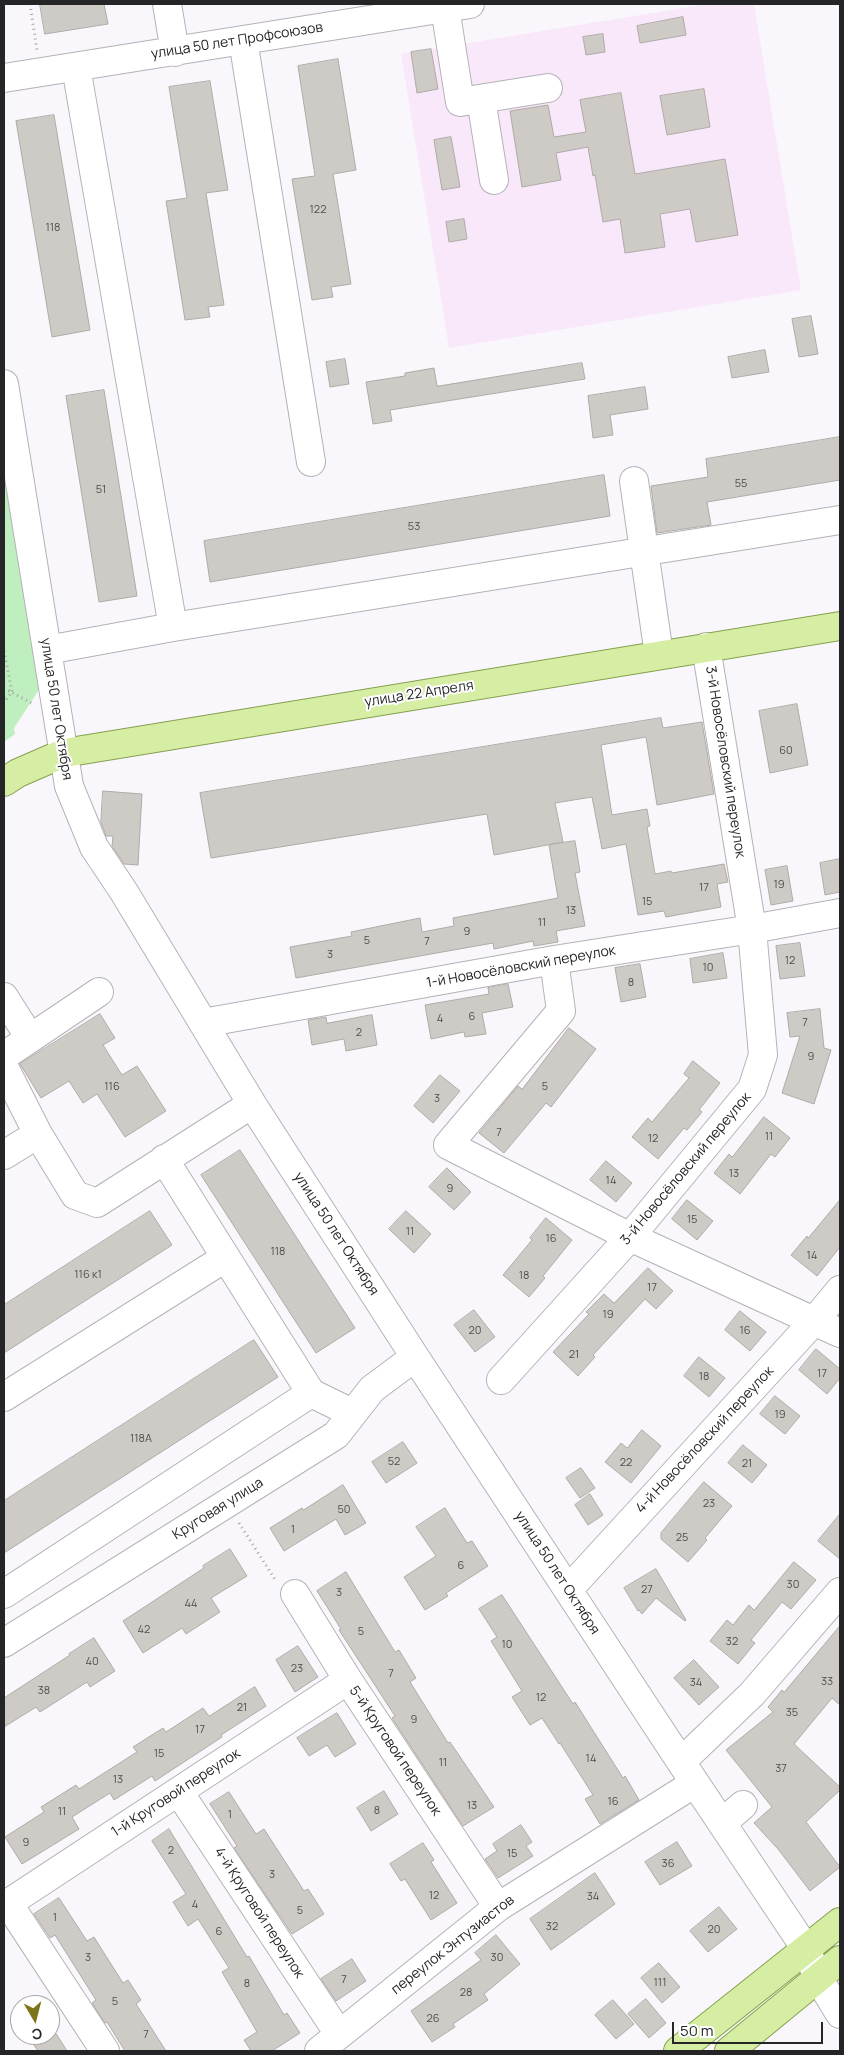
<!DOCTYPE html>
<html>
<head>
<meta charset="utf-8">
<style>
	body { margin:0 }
	#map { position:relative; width:844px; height:2055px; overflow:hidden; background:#f9f7fc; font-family:Manrope,sans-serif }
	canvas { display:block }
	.frame { position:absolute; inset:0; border:5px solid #252426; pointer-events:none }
	.north { position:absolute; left:10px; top:1995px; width:50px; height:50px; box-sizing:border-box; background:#fff; border:1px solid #a8a7a8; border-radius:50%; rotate:172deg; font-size:14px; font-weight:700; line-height:20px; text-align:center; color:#252426 }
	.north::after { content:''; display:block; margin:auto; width:18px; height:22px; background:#7d7519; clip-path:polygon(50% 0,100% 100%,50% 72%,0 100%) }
	.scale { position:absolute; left:672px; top:2022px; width:151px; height:22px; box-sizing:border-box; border:2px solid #252426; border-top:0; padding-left:6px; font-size:15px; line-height:18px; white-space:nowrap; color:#252426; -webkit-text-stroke:4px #fff; paint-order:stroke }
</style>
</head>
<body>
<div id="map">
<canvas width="844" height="2055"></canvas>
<div class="frame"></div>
<div class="north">С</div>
<div class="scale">50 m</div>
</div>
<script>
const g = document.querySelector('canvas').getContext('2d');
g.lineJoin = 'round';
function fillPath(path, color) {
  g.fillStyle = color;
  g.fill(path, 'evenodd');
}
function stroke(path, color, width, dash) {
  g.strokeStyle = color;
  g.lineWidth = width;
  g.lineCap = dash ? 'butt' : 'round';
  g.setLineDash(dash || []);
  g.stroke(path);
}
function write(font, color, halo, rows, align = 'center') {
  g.font = font + ' Manrope,sans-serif';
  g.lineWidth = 4;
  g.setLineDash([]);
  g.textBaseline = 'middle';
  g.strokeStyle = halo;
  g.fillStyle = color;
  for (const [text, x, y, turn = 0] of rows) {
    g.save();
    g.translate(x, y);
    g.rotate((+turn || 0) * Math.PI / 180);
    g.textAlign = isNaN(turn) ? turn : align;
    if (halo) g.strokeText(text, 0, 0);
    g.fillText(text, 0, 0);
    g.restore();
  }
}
fillPath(new Path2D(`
	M708 4H754L801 290 449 348 401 54Z`), '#f9e8fa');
fillPath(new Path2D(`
	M4 468 40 688 14 728 15 734 4 742Z`), '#bfeebf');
const building = new Path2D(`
	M40 4H104L108 24 45 34Z
	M683 17 686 35 640 43 637 26Z
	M603 34 605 52 586 55 583 37Z
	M431 49 438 89 417 93 411 52Z
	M338 59 356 170 333 174 351 284 331 287 333 297 312 300 292 179 315 176 298 66Z
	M210 81 228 190 206 193 224 305 208 307 210 317 185 320 166 201 187 198 169 87Z
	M704 89 710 127 667 135 660 96Z
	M621 93 635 174 725 159 738 235 696 242 690 209 660 214 665 247 625 253 620 219 603 222 595 175 593 176 588 147 556 153 561 180 522 187 510 111 548 105 554 137 586 132 580 100Z
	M54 115 90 330 52 337 16 121Z
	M451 137 460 187 442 190 434 140Z
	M464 219 467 239 449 242 446 222Z
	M811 316 818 354 799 357 792 319Z
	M765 350 769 372 732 378 728 357Z
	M345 359 349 384 330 387 326 362Z
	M582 363 585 379 390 410 392 421 373 424 366 382 405 376V373L434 368 437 386Z
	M645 387 648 409 610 415 613 435 593 438 588 396Z
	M104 390 137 596 99 602 66 396Z
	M840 437V480L707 502 711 525 657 533 651 486 708 477 706 459Z
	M604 475 610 516 210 582 204 541Z
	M797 704 808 765 770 773 759 711Z
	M661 718 663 728 702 722 714 794 657 805 646 737 601 745 612 815 647 809 650 826 647 827 655 874 671 871 672 873 724 864 728 882 717 884 721 907 666 917 664 911 638 915 626 844 602 849 592 797 555 803 563 842 494 855 487 814 211 858 200 793Z
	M103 791 142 794 138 865 124 864 112 846 113 836H106L101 822Z
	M575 841 580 872 575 873 585 926 556 931 558 942 534 946 533 941 494 949 493 943 296 978 290 947 352 936 351 932 420 918 422 932 454 926 453 918 558 898 549 845Z
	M840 859V892L825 895 820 863Z
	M787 866 793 901 771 905 765 870Z
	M800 943 805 976 780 979 776 946Z
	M723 953 727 978 693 983 690 959Z
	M640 964 646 997 621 1002 615 968Z
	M508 984 513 1007 482 1013 486 1034 465 1037 464 1032 431 1039 425 1005 489 994 488 988Z
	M820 1009 824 1048 831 1050 814 1104 782 1093 800 1036 790 1037 787 1013Z
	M100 1014 115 1038 103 1045 122 1075 137 1066 166 1111 125 1137 97 1094 83 1103 69 1081 41 1098 20 1064Z
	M372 1015 377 1045 346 1051 344 1039 312 1045 308 1020 326 1017 327 1023Z
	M569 1028 596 1049 551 1107 546 1103 504 1153 479 1133 518 1086 522 1089Z
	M693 1061 720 1083 699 1110 702 1112 687 1130 684 1128 658 1159 632 1137 648 1118 652 1122 689 1078 684 1074Z
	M440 1075 460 1091 433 1123 414 1106Z
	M764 1117 790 1138 775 1157 771 1154 740 1194 714 1173 729 1154 732 1157Z
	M240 1150 355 1328 316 1353 201 1175Z
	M606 1161 632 1183 616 1202 590 1180Z
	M447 1168 471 1192 454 1210 429 1187Z
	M687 1200 713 1221 697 1240 672 1219Z
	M840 1200V1247L817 1276 791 1255 807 1236 808 1238Z
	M150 1211 172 1245 4 1353V1305Z
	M406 1211 431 1234 414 1253 389 1229Z
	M546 1218 572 1240 543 1276 545 1278 529 1297 503 1275 532 1240 530 1238Z
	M648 1268 673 1291 656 1309 645 1299 593 1355 595 1357 578 1376 553 1352 589 1314 586 1312 604 1294 614 1303Z
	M474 1310 495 1337 475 1352 454 1325Z
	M740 1311 766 1332 750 1351 725 1330Z
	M254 1340 278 1377 4 1553V1501Z
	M816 1349 840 1369V1378L827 1394 799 1370Z
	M699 1357 725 1378 709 1397 684 1376Z
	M775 1396 800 1416 785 1434 760 1414Z
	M642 1430 661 1446 631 1483 605 1462 621 1443 627 1448Z
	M403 1442 417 1463 386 1483 372 1462Z
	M743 1445 767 1465 752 1483 728 1463Z
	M581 1468 595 1488 580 1498 566 1478Z
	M704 1482 732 1506 705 1538 707 1540 688 1562 661 1539V1533Z
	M343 1485 366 1523 345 1535 336 1519 284 1551 270 1528 302 1508 303 1510Z
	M590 1494 603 1515 588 1525 575 1505Z
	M445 1508 467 1543 472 1541 488 1566 446 1593 448 1596 425 1610 404 1577 436 1556 416 1527Z
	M840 1514V1559L818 1541Z
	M230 1549 247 1576 211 1598 220 1612 186 1634 182 1628 143 1653 123 1621 204 1568 203 1566Z
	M794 1562 816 1580 791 1609 782 1602 751 1640 755 1643 738 1664 710 1641 727 1620 733 1625 749 1605 754 1610Z
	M656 1569 686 1620 685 1621 656 1598 642 1614 639 1610 638 1611 624 1588Z
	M346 1572 395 1652 399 1650 416 1678 410 1682 448 1743 450 1742 494 1807 463 1826 392 1718 395 1716 339 1630 341 1629 317 1591Z
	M502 1595 573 1704 575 1702 623 1778 625 1776 639 1800 600 1824 585 1799 593 1795 560 1743 559 1744 542 1718 530 1725 512 1697 522 1691 491 1641 497 1637 479 1609Z
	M840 1626V1705L832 1698 794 1744 840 1787V1790L806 1822 840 1867 810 1891 778 1849 754 1823 772 1807 726 1750 773 1712 768 1707 782 1690 784 1692Z
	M94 1638 115 1671 90 1687 87 1682 40 1712 36 1707 4 1727V1698L70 1655 69 1654Z
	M298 1646 318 1677 295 1692 276 1660Z
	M694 1660 719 1687 699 1705 674 1678Z
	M255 1687 266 1706 221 1735 222 1737 155 1781 152 1776 114 1800 110 1793 72 1817 79 1829 22 1864 5 1837 44 1812 41 1807 76 1785 79 1789 137 1752 133 1747 163 1728 166 1732 203 1708 209 1716Z
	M337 1713 356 1744 335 1757 327 1745 309 1756 297 1738Z
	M384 1791 398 1814 371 1831 357 1808Z
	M229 1792 256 1834 264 1829 304 1891 308 1889 324 1914 292 1934 234 1848 237 1846 210 1804Z
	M521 1825 532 1842 526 1846 533 1856 498 1878 485 1859 497 1851 493 1844Z
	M169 1829 247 1957 249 1956 284 2015 287 2013 300 2033 272 2051H251L244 2040 257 2032 222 1972 229 1968 198 1919 188 1926 173 1902 186 1894 152 1841Z
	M677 1842 692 1866 660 1885 645 1862Z
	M423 1843 434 1860 431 1862 457 1903 431 1920 405 1879 401 1881 390 1864Z
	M595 1873 615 1904 551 1950 530 1919Z
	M59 1898 87 1941 94 1937 123 1983 128 1980 141 2000 136 2004 166 2051H125L107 2022 105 2023 92 2003 96 2000 55 1935 50 1938 34 1914Z
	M719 1907 737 1929 708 1952 690 1931Z
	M496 1935 520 1964 484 1994 488 2000 453 2024 455 2027 432 2042 411 2011 481 1960 475 1953Z
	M352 1959 366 1981 336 2001 321 1979Z
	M659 1963 680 1987 662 2003 641 1978Z
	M646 1999 666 2023 649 2038 628 2014Z
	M613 2000 634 2024 616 2039 595 2015Z
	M50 2027 57 2035 67 2051H38L27 2035H50Z`);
fillPath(building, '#cecbc6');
stroke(building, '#afaba7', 1);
const minor = new Path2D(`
	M167 4 175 52
	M445 8 460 102 548 88
	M243 40 311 462
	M76 67 173 627
	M4 78 470 4
	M481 99 494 180
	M4 384 69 786 94 847 124 892 252 1104 415 1357 681 1762 806 1949 818 1978 840 2014
	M634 481 659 655
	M47 650 173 627 840 520
	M554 960 561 1011 448 1145 630 1237 840 1333
	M4 997 30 1038
	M203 1023 554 960 752 929 840 913
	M4 1056 99 992
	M4 1067 38 1134 75 1195 97 1203 252 1104
	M4 1155 38 1134
	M164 1159 311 1393 352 1413
	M501 1380 630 1237 752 1089 763 1055 752 929 706 647
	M4 1397 225 1258
	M568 1590 815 1320 840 1290
	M4 1594 311 1393
	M295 1594 348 1680 498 1907
	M4 1643 336 1435 372 1389 415 1357
	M681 1762 752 1694 840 1592
	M179 1792 339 2034
	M722 1823 743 1805
	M8 1903 105 2051
	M4 1906 348 1680
	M319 2051 498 1907 695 1783`);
const major = new Path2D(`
	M4 782 18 773 64 753 840 626
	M678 2051 840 1922
	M729 2051 840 1960`);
stroke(minor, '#b4b2b6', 30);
stroke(major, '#86a050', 30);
stroke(new Path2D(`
	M30 4 37 50
	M4 651 12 692 4 702
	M4 688 33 704
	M239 1523 276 1581`), '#a3a1a5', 3, [1, 4]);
stroke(minor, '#fff', 28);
stroke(major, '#d6eea3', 28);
write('11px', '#4f4e4e', null, [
	["122",318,210],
	["118",53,228],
	["55",741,484],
	["51",101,490],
	["53",414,527],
	["60",786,751],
	["19",779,885],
	["17",704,888],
	["15",647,902],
	["13",571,911],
	["11",542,923],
	["9",467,932],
	["5",367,941],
	["7",427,942],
	["3",330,955],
	["12",790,961],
	["10",708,968],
	["8",631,983],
	["6",472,1017],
	["4",440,1019],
	["7",805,1023],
	["2",359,1033],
	["9",811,1057],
	["116",112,1087],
	["5",545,1087],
	["3",437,1099],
	["7",499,1133],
	["11",769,1137],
	["12",653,1139],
	["13",734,1174],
	["14",611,1181],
	["9",450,1189],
	["15",692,1220],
	["11",410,1232],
	["16",551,1239],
	["118",278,1252],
	["14",812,1256],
	["116 к1",88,1275],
	["18",524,1276],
	["17",652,1288],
	["19",608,1315],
	["20",475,1331],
	["16",745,1331],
	["21",574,1355],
	["17",822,1374],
	["18",704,1377],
	["19",780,1415],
	["118А",141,1439],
	["52",394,1462],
	["22",626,1463],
	["21",747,1464],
	["23",709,1504],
	["50",344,1510],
	["1",293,1530],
	["25",682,1538],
	["6",461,1566],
	["30",793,1585],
	["27",647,1590],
	["3",339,1593],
	["44",191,1604],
	["42",144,1630],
	["5",361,1632],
	["32",732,1642],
	["10",507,1645],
	["40",92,1662],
	["23",297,1669],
	["7",391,1674],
	["33",827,1682],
	["34",696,1683],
	["38",44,1691],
	["12",541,1698],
	["21",242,1708],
	["35",792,1713],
	["9",414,1720],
	["17",200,1730],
	["15",159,1754],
	["14",591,1759],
	["11",443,1763],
	["37",781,1769],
	["13",118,1780],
	["16",613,1802],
	["13",472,1806],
	["8",377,1811],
	["11",62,1812],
	["1",230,1815],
	["9",26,1843],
	["2",171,1851],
	["15",512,1854],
	["36",668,1864],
	["3",272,1875],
	["12",434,1896],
	["34",593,1897],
	["4",195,1905],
	["5",300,1911],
	["1",55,1918],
	["32",552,1927],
	["20",714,1930],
	["6",219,1932],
	["3",88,1958],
	["30",497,1958],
	["7",344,1980],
	["111",660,1983],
	["8",247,1984],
	["28",466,1993],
	["5",115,2002],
	["26",433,2019],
	["7",146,2035]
]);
write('14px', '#252426', '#fff', [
	["улица 50 лет Профсоюзов",237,41,-9],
	["улица 22 Апреля",419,694,-9],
	["улица 50 лет Октября",56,709,81],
	["3-й Новосёловский переулок",725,762,81],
	["1-й Новосёловский переулок",521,967,-10],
	["3-й Новосёловский переулок",686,1169,-50],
	["улица 50 лет Октября",336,1234,57],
	["4-й Новосёловский переулок",705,1440,-47],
	["Круговая улица",218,1509,-32],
	["улица 50 лет Октября",557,1573,57],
	["5-й Круговой переулок",395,1751,56],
	["1-й Круговой переулок",176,1793,-33],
	["4-й Круговой переулок",259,1913,57],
	["переулок Энтузиастов",453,1945,-38]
]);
</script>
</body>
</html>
